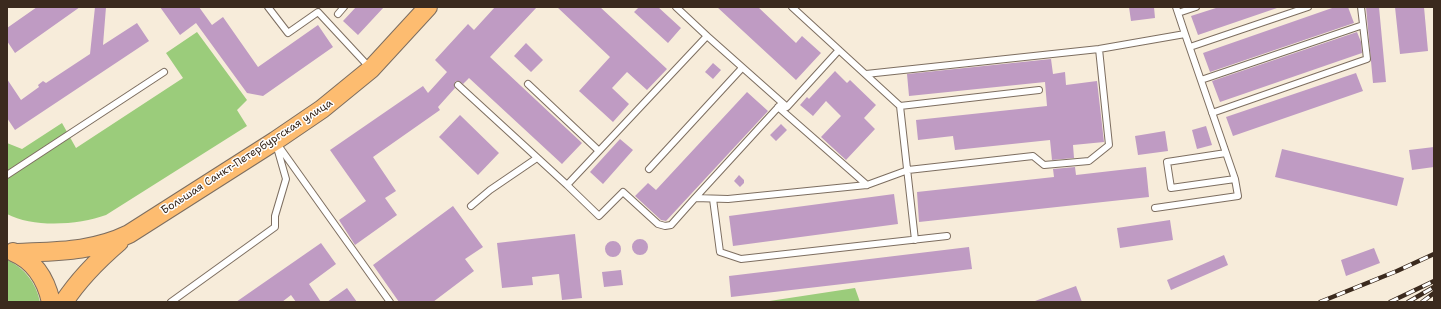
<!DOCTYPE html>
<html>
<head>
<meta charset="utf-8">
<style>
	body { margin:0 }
	#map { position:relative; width:1441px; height:309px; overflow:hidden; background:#f7ecda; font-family:"Shantell Sans",sans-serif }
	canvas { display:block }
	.frame { position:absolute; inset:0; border:8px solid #3b2a1e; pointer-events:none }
</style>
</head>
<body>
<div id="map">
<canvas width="1441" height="309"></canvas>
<div class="frame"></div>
</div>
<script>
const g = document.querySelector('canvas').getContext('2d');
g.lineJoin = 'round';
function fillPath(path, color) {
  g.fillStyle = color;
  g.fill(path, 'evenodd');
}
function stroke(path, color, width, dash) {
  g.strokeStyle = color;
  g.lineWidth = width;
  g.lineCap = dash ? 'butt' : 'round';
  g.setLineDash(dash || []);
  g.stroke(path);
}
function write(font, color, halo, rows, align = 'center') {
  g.font = font + ' "Shantell Sans",sans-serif';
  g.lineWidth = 3;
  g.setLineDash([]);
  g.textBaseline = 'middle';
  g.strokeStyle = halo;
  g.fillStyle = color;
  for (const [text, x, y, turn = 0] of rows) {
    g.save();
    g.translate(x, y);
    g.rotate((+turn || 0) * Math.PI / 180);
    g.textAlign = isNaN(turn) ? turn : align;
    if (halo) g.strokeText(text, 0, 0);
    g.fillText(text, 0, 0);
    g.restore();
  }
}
fillPath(new Path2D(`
	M197 32 247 100 237 110 247 126 106 215C79 225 33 228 7 214V143L22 149 62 123 76 148 183 78 166 53Z
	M7 260C25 268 36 283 40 302H7Z
	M855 288 860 302H763Z`), '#9bcc7b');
fillPath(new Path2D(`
	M37 7H80L15 53 7 41V28Z
	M95 7H106L103 45 137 23 149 41 15 130 7 118V79L21 100 39 87 38 85 43 81 46 83 90 54Z
	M160 7H199L212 25 223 17 258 67 318 25 333 47 263 96 247 93 196 23 180 35Z
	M356 7H384L358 35 343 21Z
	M495 7H537L490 57 582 143 562 164 469 78 463 84 459 81H456L454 84 455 88 438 107 440 110 373 157 396 191 385 198 397 215 355 245 339 220 366 201 330 150 423 86 428 93 447 72 435 60 468 24 474 30Z
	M557 7H600L667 69 647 90 627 72 612 88 629 104 613 122 579 91 610 57Z
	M639 7H658L681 28 668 43 634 12Z
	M717 7H758L796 43 802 36 821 53 796 80Z
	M1129 7H1154L1155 18 1131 21Z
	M1219 7H1276L1277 8 1198 35 1191 16Z
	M1335 7H1348L1354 23 1210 72 1203 53Z
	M1366 7H1379L1386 82 1373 83Z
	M1395 7H1424L1428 51 1400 54Z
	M1357 32 1361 42 1362 53 1220 102 1212 81Z
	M526 43 543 60 531 72 514 56Z
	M1051 59 1053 74 1065 72 1066 85 1097 81 1104 142 1073 145 1074 158 1052 160 1050 140 955 150 953 136 918 140 916 120 1047 106 1045 82 909 96 907 74Z
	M713 63 721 70 713 79 705 72Z
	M835 71 847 83 850 80 876 105 864 118 875 129 846 160 821 137 841 116 826 101 813 116 800 105 807 97 809 99Z
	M1356 73 1363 91 1233 136 1226 117Z
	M747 92 768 111 666 221 661 220 635 196 648 183 656 190Z
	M460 115 499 153 478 175 439 137Z
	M781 124 787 130 776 141 770 135Z
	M1206 126 1212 145 1197 149 1192 130Z
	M1165 131 1168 151 1138 155 1135 136Z
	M620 139 633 150 603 184 590 172Z
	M1434 147V167L1412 170 1409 150Z
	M1282 149 1404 178 1397 206 1275 177Z
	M1075 167 1076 175 1146 167 1149 197 919 222 917 192 1054 177 1053 169Z
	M739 175 744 180V183L740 187 734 181Z
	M894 194 898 224 733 246 729 216Z
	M453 206 483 247 465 259 474 271 433 302H399L373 265Z
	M1170 220 1173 240 1120 248 1117 228Z
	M575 234 582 298 562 300 559 274 532 277 533 285 502 288 497 243Z
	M632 247a8 8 0 1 1 16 0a8 8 0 1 1-16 0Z
	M605 249a8 8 0 1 1 16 0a8 8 0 1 1-16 0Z
	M321 243 336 264 309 284 321 302H296L291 295 282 302H236Z
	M969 247 972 269 731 297 729 276Z
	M1374 248 1380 263 1346 276 1341 260Z
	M1224 255 1228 265 1171 290 1167 280Z
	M621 270 623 285 604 287 602 272Z
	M1076 286 1082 302H1035V301Z
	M347 288 357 302H327Z`), '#bf9bc3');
const service = new Path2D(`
	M268 7 288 33 318 12 370 68
	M676 7 707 36
	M792 7 900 106 915 240
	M1178 13 1196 7
	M338 14 344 7
	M1190 47 1308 7
	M866 74 1099 49 1185 34 1176 7
	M1201 80 1363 25
	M528 84 599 151
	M458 85 567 185 707 36 787 107 839 50
	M900 106 1039 90
	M778 107 867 185
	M1212 113 1367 59 1361 7
	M278 145 390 302
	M1226 153 1167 162 1171 188 1235 179
	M649 169 742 68
	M7 175 164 72
	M567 185 599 216 623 192 658 224 665 226 671 225 695 198 728 199 867 185 908 170 1033 156 1044 165 1089 161 1109 145 1099 49
	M695 198 782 103
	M713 199 720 252 741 259 947 236
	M471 206 490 190 537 158
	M1155 208 1238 196 1235 179 1185 34
	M171 302 275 227V216L286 179 276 144`);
const primary = new Path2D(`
	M13 252C35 261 46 280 51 302
	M17 253C57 251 92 252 129 234L275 141 322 109 371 69 428 7
	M64 302C79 279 98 260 119 242`);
stroke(service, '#7d6e60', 8);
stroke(primary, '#7d6e60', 20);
stroke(service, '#fff', 6);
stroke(primary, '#fdbc70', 18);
const rail = new Path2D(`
	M1320 302 1397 271 1434 254
	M1390 302 1434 281
	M1408 302 1434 287
	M1422 302 1434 293`);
stroke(rail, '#3b2a1e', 4.5);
stroke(rail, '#fff', 3, [9]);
write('11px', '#3b2a1e', '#fff', [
	["Большая Санкт-Петербургская улица",247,157,-33]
]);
</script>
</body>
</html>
